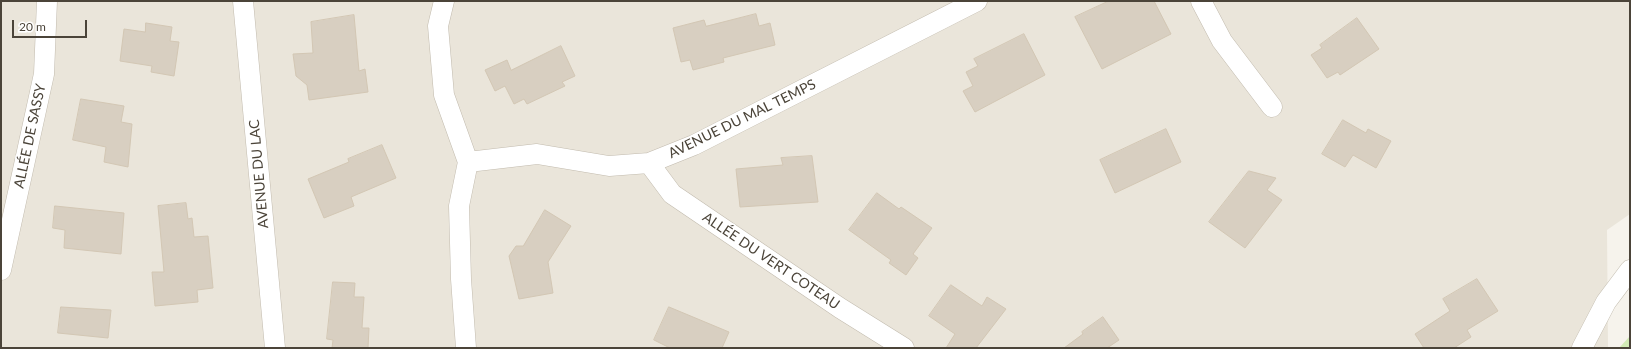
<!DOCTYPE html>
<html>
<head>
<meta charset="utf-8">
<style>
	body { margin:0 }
	#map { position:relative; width:1631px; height:349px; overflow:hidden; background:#f6f3ec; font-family:Lato,sans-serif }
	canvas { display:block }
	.frame { position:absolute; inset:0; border:2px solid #4b4439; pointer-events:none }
	.scale { position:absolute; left:12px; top:20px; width:75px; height:18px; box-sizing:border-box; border:2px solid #4b4439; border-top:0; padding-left:5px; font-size:12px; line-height:14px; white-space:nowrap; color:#4b4439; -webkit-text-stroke:3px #fff; paint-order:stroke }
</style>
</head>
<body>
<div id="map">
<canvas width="1631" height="349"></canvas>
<div class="frame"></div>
<div class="scale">20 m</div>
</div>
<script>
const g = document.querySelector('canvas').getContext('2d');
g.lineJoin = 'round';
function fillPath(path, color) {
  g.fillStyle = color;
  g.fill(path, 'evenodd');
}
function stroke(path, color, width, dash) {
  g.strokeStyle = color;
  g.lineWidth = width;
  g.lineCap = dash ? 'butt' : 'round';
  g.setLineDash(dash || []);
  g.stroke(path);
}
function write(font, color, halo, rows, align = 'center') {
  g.font = font + ' Lato,sans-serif';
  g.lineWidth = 3;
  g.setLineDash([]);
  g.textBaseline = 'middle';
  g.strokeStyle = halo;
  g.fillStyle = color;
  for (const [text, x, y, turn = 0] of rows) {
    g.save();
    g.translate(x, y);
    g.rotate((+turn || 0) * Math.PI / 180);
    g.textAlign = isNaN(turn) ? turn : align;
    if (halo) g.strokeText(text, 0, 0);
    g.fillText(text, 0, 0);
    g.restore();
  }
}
fillPath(new Path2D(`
	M1 1H1630V214L1607 230 1608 348H1Z`), '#eae5da');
fillPath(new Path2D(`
	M1630 336V348H1619Z`), '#d2eab5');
const building = new Path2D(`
	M1109 1H1154L1171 34 1102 69 1075 17Z
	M756 14 759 26 770 23 775 45 723 58 724 62 693 70 690 60 681 62 673 28 704 20 706 26Z
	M354 15 359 71 365 69 368 92 309 100 307 85 296 76 293 54 313 53 311 22Z
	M1357 18 1379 49 1340 75 1338 72 1327 78 1311 55 1322 48 1320 45Z
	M146 23 172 27 170 41 179 42 174 76 151 72 152 66 120 61 124 29 145 32Z
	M1024 34 1045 75 975 112 963 91 973 86 966 72 978 66 974 59Z
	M561 46 575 76 562 82 565 86 527 104 524 99 514 104 505 86 495 91 485 70 507 60 511 70Z
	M81 99 124 106 121 122 132 124 128 167 104 162 106 147 73 140Z
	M1343 120 1366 133 1368 129 1391 141 1376 168 1353 155 1345 167 1322 154Z
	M1166 129 1181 162 1115 193 1100 160Z
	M382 145 396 178 351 197 354 206 324 218 308 179 349 162 348 159Z
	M812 156 818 202 740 207 736 169 783 165 781 158Z
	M1249 171 1276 178 1267 190 1282 200 1245 248 1209 222Z
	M877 193 899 209 901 207 932 228 913 254 918 258 906 275 889 263 891 260 849 230Z
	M186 203 188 219 192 218 194 237 208 236 213 288 197 290 198 302 155 306 152 272H164L158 206Z
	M55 206 124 213 121 254 64 248 65 230 53 228Z
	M545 210 571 226 548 262 553 293 519 299 509 256 516 246H523Z
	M1477 279 1498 311 1467 330 1471 337 1454 348H1424L1415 334 1450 311 1443 299Z
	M333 282 355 283 354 297H364L362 328H369L368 348H332L333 340 327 339Z
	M951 285 982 306 987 297 1006 309 976 348H946L955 334 929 316Z
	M61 307 111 310 108 338 58 333Z
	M669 307 729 332 722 348H670L654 340Z
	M1103 317 1119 340 1107 348H1064L1083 334 1082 332Z`);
fillPath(building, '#d8cfc1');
stroke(building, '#d3c7b4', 1);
const minor = new Path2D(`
	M243 1 275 348
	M444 1 438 26 444 95 468 162 459 206 461 279 466 348
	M1201 1 1222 41 1272 107
	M468 162 537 154 609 166 649 163 694 145 977 1
	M649 163 672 194 840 308 904 348
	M1 270 44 74 47 1
	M1582 348 1606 302 1630 270`);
stroke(minor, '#c2bbae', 21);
stroke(minor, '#fff', 20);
write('14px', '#4b4439', '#fff', [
	["AVENUE DU MAL TEMPS",742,119,-26],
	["ALLÉE DE SASSY",30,136,-78],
	["AVENUE DU LAC",259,174,-95],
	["ALLÉE DU VERT COTEAU",771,261,34]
]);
</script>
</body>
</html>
